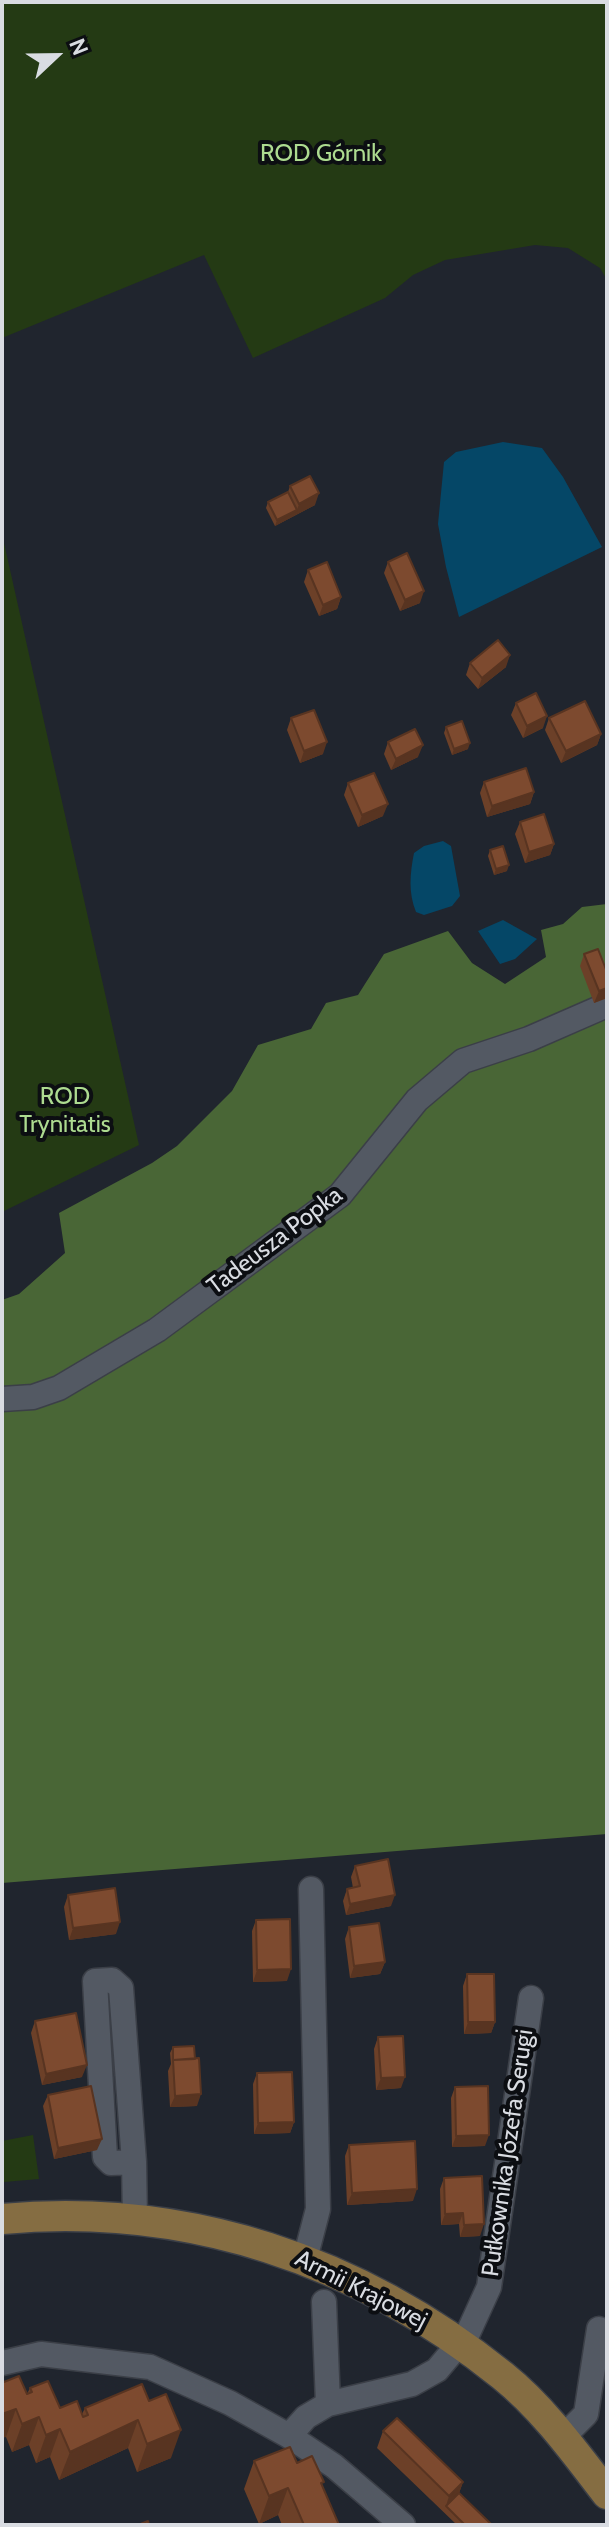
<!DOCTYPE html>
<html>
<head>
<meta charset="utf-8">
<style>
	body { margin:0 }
	#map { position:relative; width:609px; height:2527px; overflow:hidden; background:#20252e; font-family:Cabin,sans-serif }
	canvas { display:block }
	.frame { position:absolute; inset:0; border:4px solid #d9dce2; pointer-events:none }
	.north { position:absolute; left:16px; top:16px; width:80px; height:80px; -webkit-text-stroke:6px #0c0e12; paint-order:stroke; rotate:68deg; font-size:22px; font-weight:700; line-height:32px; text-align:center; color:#d9dce2 }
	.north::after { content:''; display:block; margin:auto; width:28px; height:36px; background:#d9dce2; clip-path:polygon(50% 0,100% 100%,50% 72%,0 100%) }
</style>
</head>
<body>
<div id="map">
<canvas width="609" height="2527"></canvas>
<div class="frame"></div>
<div class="north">N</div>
</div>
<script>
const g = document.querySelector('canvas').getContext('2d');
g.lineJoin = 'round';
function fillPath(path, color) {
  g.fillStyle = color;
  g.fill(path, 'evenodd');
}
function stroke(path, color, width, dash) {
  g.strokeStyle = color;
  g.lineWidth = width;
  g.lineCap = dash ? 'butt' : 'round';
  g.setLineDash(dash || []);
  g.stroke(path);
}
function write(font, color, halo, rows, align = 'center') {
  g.font = font + ' Cabin,sans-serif';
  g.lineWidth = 8;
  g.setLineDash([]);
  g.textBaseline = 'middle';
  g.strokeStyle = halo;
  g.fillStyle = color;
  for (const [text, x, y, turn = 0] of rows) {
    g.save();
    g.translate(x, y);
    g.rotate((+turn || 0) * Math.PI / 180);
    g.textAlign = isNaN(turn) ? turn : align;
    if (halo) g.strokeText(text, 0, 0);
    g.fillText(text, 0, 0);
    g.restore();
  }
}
fillPath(new Path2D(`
	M2 2H607V280L600 268 568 248 535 245 445 260 413 275 385 298 253 358 204 255 2 338Z
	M2 534 139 1145 2 1212Z
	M33 2135 39 2179 4 2182 2 2141Z`), '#243a14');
fillPath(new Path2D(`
	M607 904V1834L2 1883V1300L19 1294 65 1253 59 1213 152 1163 177 1146 232 1091 258 1045 311 1029 326 1003 358 995 384 954 448 931 472 963 505 984 546 957 541 930 563 924 582 907Z`), '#496636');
fillPath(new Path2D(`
	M503 442 542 448 563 477 602 547 459 617 446 567 438 524 444 462 456 452Z
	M443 841 451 846 460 896 452 906 424 915 416 912C408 893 410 873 414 853L424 846Z
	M503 920 537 939 515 959 500 964 478 931Z`), '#054767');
const minor = new Path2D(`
	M2 1399 33 1397 59 1388 157 1330 340 1195 417 1100 463 1061 529 1039 607 1005
	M134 2162 111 2163 105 2157 95 1981 112 1980 121 1988 134 2162 135 2219
	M305 2259 318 2209 311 1889
	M324 2302 328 2404
	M2 2363 41 2354 150 2367 230 2403 289 2436 334 2466 403 2525
	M289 2436 306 2417 328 2404 412 2384 437 2370 468 2333 489 2287 531 1998
	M563 2437 586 2414 599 2329`);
const major = new Path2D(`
	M2 2219C187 2202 359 2260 503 2376 544 2409 576 2454 607 2494`);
stroke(minor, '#3b3f47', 27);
stroke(major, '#3b3f47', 33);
stroke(minor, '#535963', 24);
stroke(major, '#856d42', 30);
fillPath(new Path2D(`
	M290 486 315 505 275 526 266 508 268 502 288 492Z
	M388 562 420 603 400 611 384 573Z
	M308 570 341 597 337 609 319 616 304 582Z
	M470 663 506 667 478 689 466 675Z
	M516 703 543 728 523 738 511 715Z
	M291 718 323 754 300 763 287 730Z
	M549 718 601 734 597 745 561 763 545 730Z
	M446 727 468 749 452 755 444 733Z
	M388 742 418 757 391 770 384 754Z
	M484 782 534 792 530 804 487 817 480 793Z
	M348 783 383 816 358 827 344 795Z
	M520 822 554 844 550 855 525 863 515 834Z
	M490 850 507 871 494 875 488 856Z
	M584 954 607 972V998L594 1003 580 966Z
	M355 1866 391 1906 346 1915 343 1901 347 1889 353 1888 351 1877Z
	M68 1895 116 1934 69 1940 64 1907Z
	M256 1920 287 1981 253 1982 252 1931Z
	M349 1927 385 1962 380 1974 350 1978 345 1939Z
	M467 1974 495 2022 491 2033 464 2034 463 1986Z
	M35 2021 82 2077 42 2085 31 2033Z
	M378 2037 401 2088 376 2090 374 2049Z
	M173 2047 197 2106 170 2107 168 2071 171 2064 170 2053Z
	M257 2073 294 2122 290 2133 254 2134 253 2084Z
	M455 2087 485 2146 452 2147 451 2098Z
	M48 2095 97 2150 54 2159 43 2106Z
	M349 2145 413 2201 347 2205 345 2156Z
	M444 2178 480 2236 460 2237 459 2224 441 2225 440 2189Z
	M4 2382 27 2394 30 2388 60 2408 82 2414 85 2408 142 2384 171 2458 137 2472 128 2448 59 2480 50 2457 36 2463 29 2445 12 2452 6 2437Z
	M383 2431 463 2482 459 2493 492 2525H457L377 2448Z
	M254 2461 297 2463 322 2485 339 2525H282L278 2515 259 2524 244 2489Z`), '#6c4028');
fillPath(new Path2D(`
	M319 493 315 505 275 526 277 520 297 510 299 504Z
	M424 591 420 603 400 611 405 600Z
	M341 597 337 609 319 616 323 605Z
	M510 655 506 667 478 689 482 678Z
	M547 716 543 728 523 738 527 726Z
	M601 734 597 745 561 763 566 751Z
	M327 742 323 754 300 763 304 751Z
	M470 743 468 749 452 755 454 749Z
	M423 745 418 757 391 770 396 759Z
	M534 792 530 804 487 817 492 806Z
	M388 804 383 816 358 827 362 815Z
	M554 844 550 855 525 863 529 852Z
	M509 865 507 871 494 875 496 869Z
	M607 988V998L594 1003 599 991Z
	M395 1895 391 1906 346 1915 350 1904Z
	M120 1922 116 1934 69 1940 73 1928Z
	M385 1962 380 1974 350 1978 354 1966Z
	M291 1969 287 1981 253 1982 257 1970Z
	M468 2022H495L491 2033 464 2034Z
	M87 2065 82 2077 42 2085 46 2074Z
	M405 2077 401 2088 376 2090 381 2078Z
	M201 2094 197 2106 170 2107 175 2096Z
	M294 2122 290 2133 254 2134 258 2123Z
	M489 2135 485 2146 452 2147 456 2136Z
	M102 2139 97 2150 54 2159 58 2148Z
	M417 2189 413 2201 347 2205 352 2193Z
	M463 2213 459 2224 441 2225 445 2214Z
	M484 2224 480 2236 460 2237 464 2225Z
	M16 2409 6 2437 2 2438V2414Z
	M39 2417 29 2445 12 2452 22 2424Z
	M138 2420 128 2448 59 2480 70 2452Z
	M60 2429 50 2457 36 2463 46 2435Z
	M181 2430 171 2458 137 2472 147 2444Z
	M463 2482 457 2499 446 2506 449 2496Z
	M288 2488 278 2515 259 2524 269 2496Z`), '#583421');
const building = new Path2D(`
	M310 476 319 493 299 504 290 486Z
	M288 492 297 510 277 520 268 502Z
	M407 553 424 591 405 600 388 562Z
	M327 562 341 597 323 605 308 570Z
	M498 640 510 655 482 678 470 663Z
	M536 693 547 716 527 726 516 703Z
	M585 701 601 734 566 751 549 718Z
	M314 710 327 742 304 751 291 718Z
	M462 721 470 743 454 749 446 727Z
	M415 729 423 745 396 759 388 742Z
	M526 768 534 792 492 806 484 782Z
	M374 773 388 804 362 815 348 783Z
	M544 814 554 844 529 852 520 822Z
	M503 846 509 865 496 869 490 850Z
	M598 949 607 972V988L599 991 584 954Z
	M388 1859 395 1895 350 1904 347 1889 360 1886 355 1866Z
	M115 1888 120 1922 73 1928 68 1895Z
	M290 1919 291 1969 257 1970 256 1920Z
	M379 1923 385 1962 354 1966 349 1927Z
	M467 1974H494L495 2022H468Z
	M76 2013 87 2065 46 2074 35 2021Z
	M403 2036 405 2077 381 2078 378 2037Z
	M194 2046 195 2059 173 2060V2047Z
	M199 2058 201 2094 175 2096 173 2060Z
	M292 2072 294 2122 258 2123 257 2073Z
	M91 2086 102 2139 58 2148 48 2095Z
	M488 2086 489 2135 456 2136 455 2087Z
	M415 2141 417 2189 352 2193 349 2145Z
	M482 2176 484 2224 464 2225 463 2213 445 2214 444 2178Z
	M19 2376 27 2394 32 2392 30 2388 48 2381 60 2408 77 2401 83 2417 88 2415 85 2408 142 2384 149 2401 166 2394 181 2430 147 2444 138 2420 70 2452 60 2429 46 2435 39 2417 22 2424 16 2409 2 2414V2379L4 2382Z
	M397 2418 463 2482 449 2496 383 2431Z
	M290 2447 297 2463 312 2456 324 2482 321 2483 339 2525H304L288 2488 269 2496 254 2461Z
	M459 2493 492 2525H465L446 2506Z
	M148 2521 149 2525H138Z`);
fillPath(building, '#7d4a2f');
stroke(building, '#583421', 2);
write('24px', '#addb90', '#0c0e12', [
	["ROD Górnik",321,154],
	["ROD",65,1097],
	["Trynitatis",65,1125]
]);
write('24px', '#d9dce2', '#0c0e12', [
	["Tadeusza Popka",275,1241,-37],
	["Pułkownika Józefa Serugi",508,2153,-82],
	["Armii Krajowej",361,2290,27]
]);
</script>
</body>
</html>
